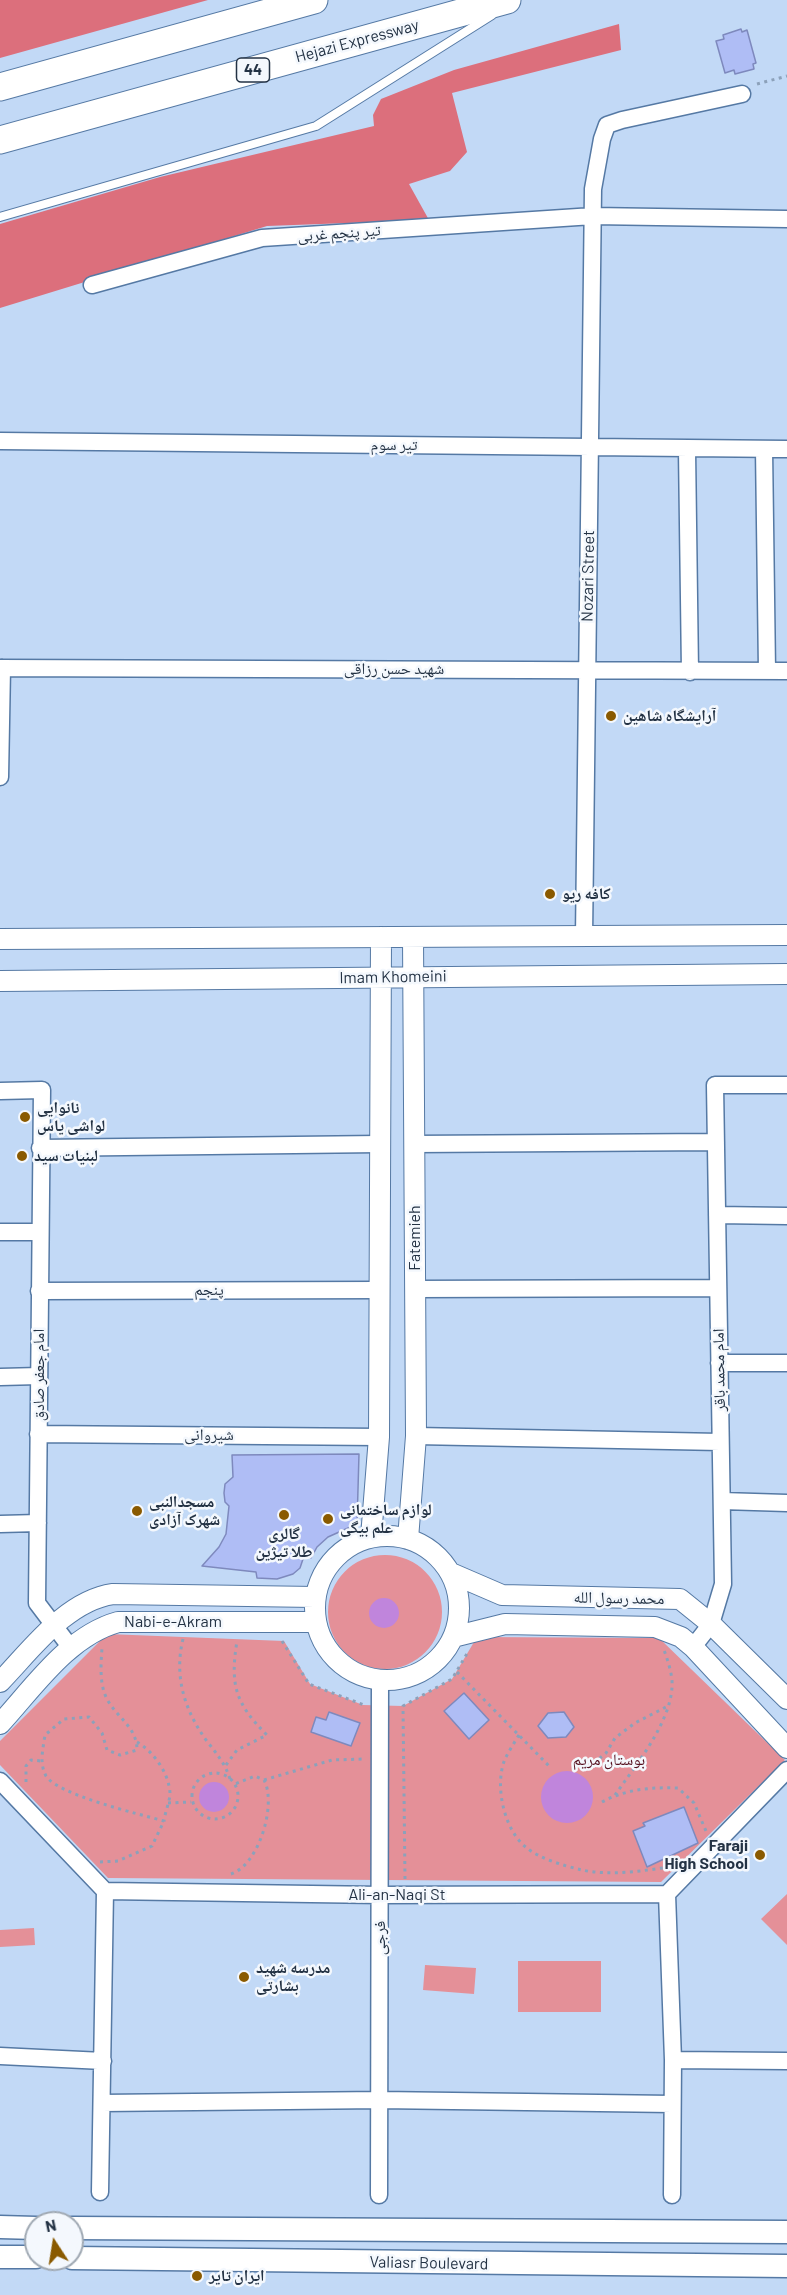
<!DOCTYPE html>
<html>
<head>
<meta charset="utf-8">
<style>
	body { margin:0 }
	#map { position:relative; width:787px; height:2295px; overflow:hidden; background:#c2d9f6; font-family:Barlow,sans-serif }
	canvas { display:block }
	.north { position:absolute; left:24px; top:2211px; width:60px; height:60px; box-sizing:border-box; background:#f4f8fd; border:2px solid #a0a9b3; border-radius:50%; rotate:348deg; font-size:16px; font-weight:700; line-height:24px; text-align:center; color:#233244 }
	.north::after { content:''; display:block; margin:auto; width:21px; height:27px; background:#8a5a00; clip-path:polygon(50% 0,100% 100%,50% 72%,0 100%) }
</style>
</head>
<body>
<div id="map">
<canvas width="787" height="2295"></canvas>
<div class="north">N</div>
</div>
<script>
const g = document.querySelector('canvas').getContext('2d');
g.lineJoin = 'round';
function fillPath(path, color) {
  g.fillStyle = color;
  g.fill(path, 'evenodd');
}
function stroke(path, color, width, dash) {
  g.strokeStyle = color;
  g.lineWidth = width;
  g.lineCap = dash ? 'butt' : 'round';
  g.setLineDash(dash || []);
  g.stroke(path);
}
function write(font, color, halo, rows, align = 'center') {
  g.font = font + ' Barlow,"Noto Naskh Arabic",sans-serif';
  g.lineWidth = 5;
  g.setLineDash([]);
  g.textBaseline = 'middle';
  g.strokeStyle = halo;
  g.fillStyle = color;
  for (const [text, x, y, turn = 0] of rows) {
    g.save();
    g.translate(x, y);
    g.rotate((+turn || 0) * Math.PI / 180);
    g.textAlign = isNaN(turn) ? turn : align;
    if (halo) g.strokeText(text, 0, 0);
    g.fillText(text, 0, 0);
    g.restore();
  }
}
fillPath(new Path2D(`
	M328 1612a57 57 0 1 1 114 0a57 57 0 1 1-114 0Z
	M107 1634 284 1641 310 1684 363 1705 403 1706 452 1679 477 1637 659 1638 785 1760 661 1882 108 1878 0 1765V1741Z
	M787 1894V1945L761 1919Z
	M34 1928 35 1945 0 1947V1930Z
	M518 1961H601V2012H518Z
	M425 1965 476 1968 474 1994 423 1990Z`), '#e49098');
fillPath(new Path2D(`
	M0 0H208L0 58Z
	M619 24 621 50 452 93 467 152 450 171 409 184 429 220 267 226 0 308V224L160 177 374 126 373 115 381 99 454 70Z`), '#dc6f7c');
fillPath(new Path2D(`
	M369 1613a15 15 0 1 1 30 0a15 15 0 1 1-30 0Z
	M541 1797a26 26 0 1 1 52 0a26 26 0 1 1-52 0Z
	M199 1797a15 15 0 1 1 30 0a15 15 0 1 1-30 0Z`), '#c085dc');
const building = new Path2D(`
	M741 29 742 32 747 30 756 63 753 64 754 69 735 74 734 70 725 73 716 41 724 39 723 35Z
	M359 1454 357 1524 328 1537 317 1547 311 1558 305 1553 300 1568 293 1574 277 1579 257 1578 256 1572 202 1566 219 1547 226 1534 229 1506 225 1502 224 1493 225 1484 233 1477 232 1455Z
	M464 1693 489 1720 469 1739 444 1711Z
	M329 1712 360 1723 351 1746 311 1732 316 1717 326 1720Z
	M564 1712 574 1727 566 1737 548 1738 538 1726 548 1713Z
	M684 1807 698 1843 647 1867 633 1831 645 1826 643 1823Z`);
fillPath(building, '#afbdf5');
stroke(building, '#7e89bd', 1.5);
const service = new Path2D(`
	M0 217 316 126 492 15`);
const minor = new Path2D(`
	M92 285 262 238 593 216 787 219
	M0 441 787 449
	M764 449 767 671
	M687 450 690 672
	M0 668 787 671
	M0 777 2 668
	M584 936 593 189 602 139 607 125 622 120 742 94
	M0 1091 42 1090 37 1603 71 1648
	M414 1144 716 1142
	M40 1148 379 1144
	M717 1215 787 1216
	M0 1232H39
	M415 1289 718 1288
	M39 1291 379 1290
	M719 1363H787
	M0 1377 39 1376
	M38 1434 379 1437
	M416 1436 720 1442
	M722 1501 787 1503
	M0 1524 38 1523
	M693 1647 711 1624 723 1584 715 1085H787
	M0 1781 105 1891 380 1895 667 1894 787 1770
	M667 1894 673 2060 672 2195
	M0 2056 103 2061
	M673 2060 787 2061
	M102 2103 380 2100 672 2104
	M100 2192 105 1891
	M379 2195 380 1680`);
const tertiary = new Path2D(`
	M0 939 787 935
	M0 981 787 974
	M315 1608a72 72 0 1 1 144 0a72 72 0 1 1-144 0Z
	M371 1537 379 1437 381 937
	M408 1539 416 1436 413 937
	M451 1573 502 1595 680 1599 711 1624 787 1699
	M453 1637 505 1624 655 1627 681 1637 693 1647 787 1748
	M0 1682C32 1649 66 1601 113 1594L315 1597
	M0 1724C34 1687 68 1636 118 1622H315`);
const secondary = new Path2D(`
	M0 2227 36 2228
	M72 2228 787 2232
	M0 2257H36
	M72 2258 787 2266`);
const trunk = new Path2D(`
	M0 87 314 0
	M0 140 507 0`);
stroke(service, '#5579a4', 10);
stroke(minor, '#5579a4', 19);
stroke(tertiary, '#5579a4', 22);
stroke(secondary, '#5579a4', 25);
stroke(trunk, '#5579a4', 29);
stroke(new Path2D(`
	M757 84 787 76
	M183 1639C174 1676 184 1709 206 1740 216 1753 225 1763 230 1779
	M282 1641 309 1684 364 1705
	M457 1672 550 1767
	M519 1735C514 1743 509 1751 505 1759 494 1785 504 1831 527 1848 540 1859 565 1866 582 1870 609 1876 642 1871 669 1867
	M137 1742C153 1751 169 1773 170 1793 170 1801 165 1812 164 1821
	M226 1765 237 1750 267 1735C235 1703 230 1685 237 1641
	M588 1768 606 1753 615 1738 635 1723 668 1706
	M192 1796a23 23 0 1 1 46 0a23 23 0 1 1-46 0Z
	M264 1780 332 1760 364 1759
	M26 1782V1766L31 1760 41 1761
	M615 1795C635 1766 670 1724 672 1687 673 1676 668 1661 664 1650
	M602 1802C626 1789 652 1787 678 1788L694 1803 706 1831
	M168 1803 191 1802
	M100 1862 118 1861 152 1846 164 1821C139 1814 58 1795 46 1776 39 1763 43 1749 45 1735L64 1719 89 1717 102 1733 107 1750 120 1755 137 1750C137 1727 117 1718 107 1699 99 1684 101 1663 102 1648
	M231 1874C259 1865 277 1804 264 1780L255 1776 235 1784
	M405 1879 403 1706 452 1679 468 1652`), '#8ca1ba', 3, [3, 4.5]);
stroke(service, '#fff', 8);
stroke(minor, '#fff', 16);
stroke(tertiary, '#fff', 20);
stroke(secondary, '#fff', 22);
stroke(trunk, '#fff', 27);
for (const [x, y, r, color] of [
	[611,716,6,"#8a5a00"],
	[550,894,6,"#8a5a00"],
	[25,1117,6,"#8a5a00"],
	[22,1156,6,"#8a5a00"],
	[137,1511,6,"#8a5a00"],
	[284,1515,6,"#8a5a00"],
	[328,1519,6,"#8a5a00"],
	[760,1855,6,"#8a5a00"],
	[244,1977,6,"#8a5a00"],
	[197,2276,6,"#8a5a00"]
]) {
  const dot = new Path2D();
  dot.arc(x, y, r, 0, 2 * Math.PI);
  g.fillStyle = color;
  g.fill(dot);
  stroke(dot, '#f4f8fd', 2);
}
for (const [x, y, w] of [
	[253,70,33]
]) {
  const box = new Path2D();
  box.roundRect(x - w / 2, y - 12, w, 24, 4.5);
  g.fillStyle = '#f4f8fd';
  g.fill(box);
  stroke(box, '#233244', 1.5);
}
write('bold 15px', '#233244', null, [
	["44",253,70]
]);
write('16px', '#233244', '#f4f8fd', [
	["Hejazi Expressway",357,41,-15],
	["تیر پنجم غربی",339,233,-4],
	["تیر سوم",394,445],
	["Nozari Street",588,576,-89],
	["شهید حسن رزاقی",394,669],
	["Imam Khomeini",393,977,-1],
	["Fatemieh",415,1238,-90],
	["پنجم",209,1290],
	["امام محمد باقر",719,1370,-91],
	["امام جعفر صادق",39,1375,-90],
	["شیروانی",209,1435],
	["محمد رسول الله",619,1598,1],
	["Nabi-e-Akram",173,1622],
	["Ali-an-Naqi St",397,1895],
	["فرجی",380,1938,-90],
	["Valiasr Boulevard",429,2263,1]
]);
write('bold 16px', '#233244', '#f4f8fd', [
	["آرایشگاه شاهین",623,716],
	["کافه ریو",562,894],
	["نانوایی",37,1108],
	["لواشی یاس",37,1126],
	["لبنیات سید",34,1156],
	["مسجدالنبی",149,1502],
	["شهرک آزادی",149,1520],
	["لوازم ساختمانی",340,1510],
	["علم بیگی",340,1528],
	["گالری",284,1534,"center"],
	["طلا تیژین",284,1552,"center"],
	["Faraji",748,1846,"right"],
	["High School",748,1864,"right"],
	["مدرسه شهید",256,1968],
	["بشارتی",256,1986],
	["ایران تایر",209,2276]
], 'left');
write('16px', '#56101f', '#f4f8fd', [
	["بوستان مریم",609,1760]
]);
</script>
</body>
</html>
